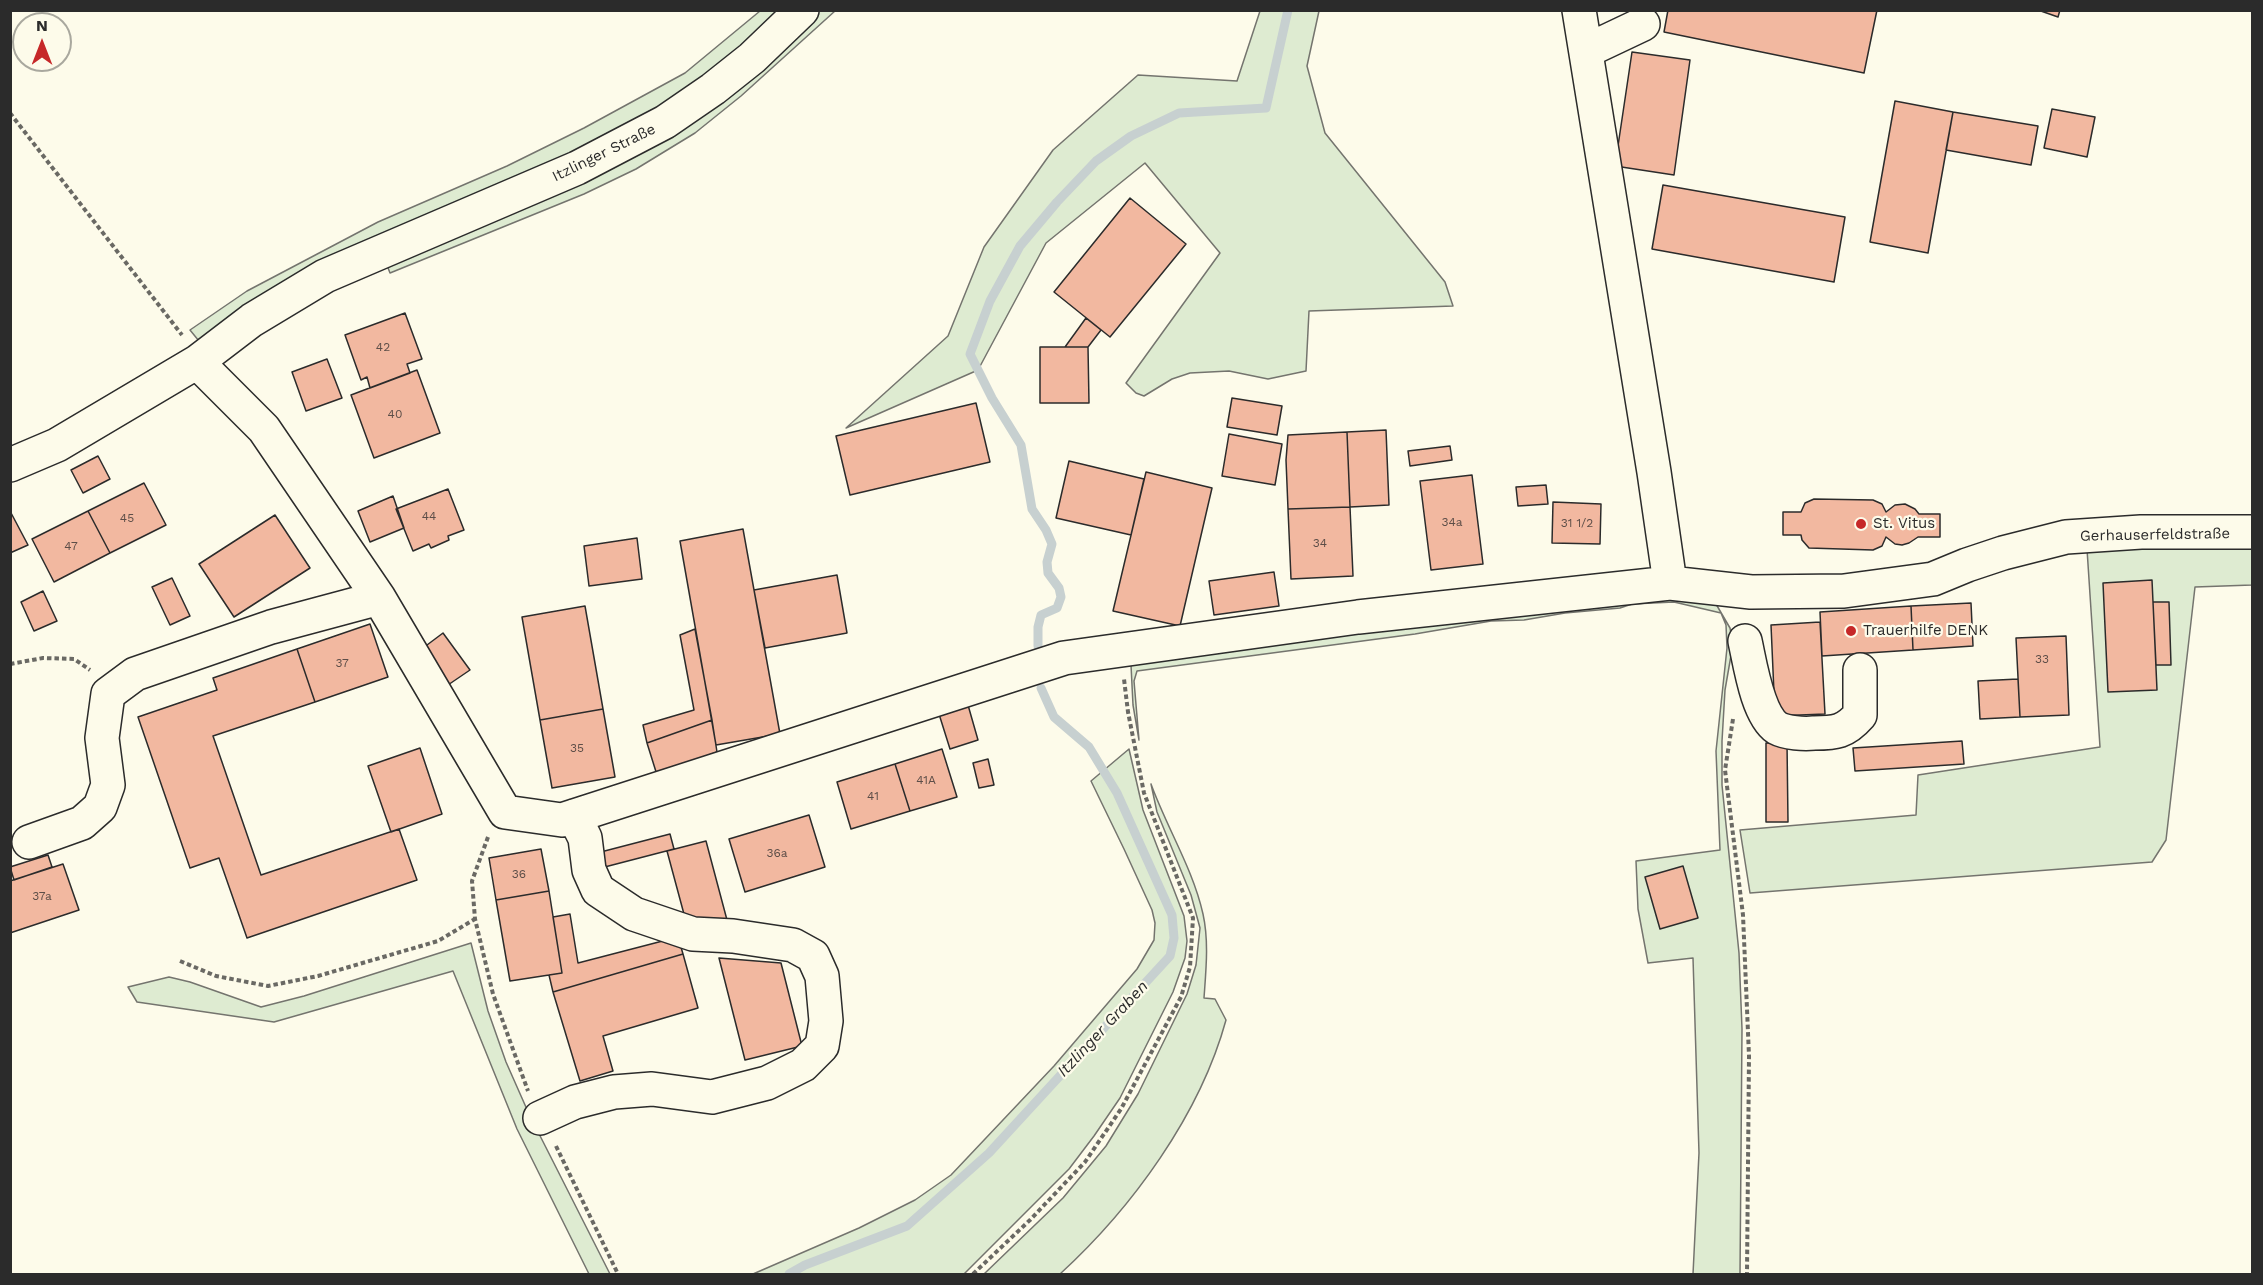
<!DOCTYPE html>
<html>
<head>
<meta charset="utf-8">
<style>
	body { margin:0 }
	#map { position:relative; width:2263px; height:1285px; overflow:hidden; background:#fdfbea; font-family:"Work Sans",sans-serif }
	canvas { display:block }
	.frame { position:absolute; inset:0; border:12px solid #2b2b2b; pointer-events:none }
	.north { position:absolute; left:12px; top:12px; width:60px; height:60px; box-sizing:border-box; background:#fdfbea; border:2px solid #a9a89e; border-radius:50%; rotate:0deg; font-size:16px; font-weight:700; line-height:24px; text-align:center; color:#2b2b2b }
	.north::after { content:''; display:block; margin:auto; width:21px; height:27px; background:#c62828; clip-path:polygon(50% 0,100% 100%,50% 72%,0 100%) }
</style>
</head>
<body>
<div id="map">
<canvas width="2263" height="1285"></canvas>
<div class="frame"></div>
<div class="north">N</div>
</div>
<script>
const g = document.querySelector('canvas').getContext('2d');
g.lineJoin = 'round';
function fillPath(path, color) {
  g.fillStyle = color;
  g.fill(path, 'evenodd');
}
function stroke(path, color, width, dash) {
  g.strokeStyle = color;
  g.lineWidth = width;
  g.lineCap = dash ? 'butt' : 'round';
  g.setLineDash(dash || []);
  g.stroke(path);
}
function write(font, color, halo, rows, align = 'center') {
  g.font = font + ' "Work Sans",sans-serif';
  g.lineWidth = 4.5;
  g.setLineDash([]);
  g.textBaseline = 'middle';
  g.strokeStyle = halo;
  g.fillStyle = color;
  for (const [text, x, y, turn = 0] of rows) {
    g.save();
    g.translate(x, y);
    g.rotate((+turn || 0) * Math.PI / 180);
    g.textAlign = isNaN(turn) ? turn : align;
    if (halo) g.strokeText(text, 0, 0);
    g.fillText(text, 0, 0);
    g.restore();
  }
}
const green = new Path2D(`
	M760 11H790L663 113 203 346 190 330 247 291 378 222 507 166 584 128 685 73Z
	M814 11H835L741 96 695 133 636 169 584 194 390 273 385 260 466 227Z
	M1260 11H1319L1307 66 1325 133 1445 282 1453 306 1309 311 1306 371 1268 379 1229 371 1190 373 1172 379 1144 396 1136 393 1126 383 1220 253 1145 163 1046 243 978 370 846 428 948 336 984 247 1053 150 1138 75 1237 81Z
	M2252 545V585L2195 587 2166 840 2152 862 1750 893 1740 830 1916 815 1918 775 2100 747 2087 549Z
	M1678 597 1716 604 1730 628 1733 644 1725 690 1722 741V785L1739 953 1742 1029 1740 1274H1693L1699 1153 1693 958 1648 963 1638 909 1636 861 1720 850 1716 751 1727 648 1726 625 1721 613 1674 602 1632 604 1620 608 1565 613 1524 620 1491 621 1415 634 1137 671 1134 681 1139 740 1133 705 1131 665 1369 630Z
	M1129 749 1143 810 1184 916 1187 941 1185 958 1173 992 1120 1098 1094 1136 1069 1169 964 1274H753L859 1228 915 1200 951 1175 1054 1066 1137 969 1154 940 1155 923 1152 910 1124 849 1091 781Z
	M1151 784C1167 828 1193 869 1203 914 1209 941 1206 970 1204 998L1215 999 1226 1020C1200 1115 1132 1208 1060 1274H984L1063 1198 1106 1146 1138 1094 1187 994 1196 965 1200 928 1191 895 1157 812Z
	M471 943 488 1011 506 1062 529 1114 610 1274H589L517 1129 453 971 274 1022 137 1002 128 987 169 977 190 982 261 1007 304 996Z`);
fillPath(green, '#deebd1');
stroke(green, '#74746e', 1.5);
stroke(new Path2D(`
	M1038 646V627L1041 615 1057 608 1061 597 1059 588 1048 573 1047 562 1052 544 1046 530 1032 509 1021 445 992 398 970 354 990 301 1020 246 1057 202 1096 161 1131 136 1179 113 1266 108 1288 10
	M789 1274 805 1265 907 1226 989 1153 1170 956 1174 938 1172 915 1117 793 1089 747 1054 717 1041 688`), '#c7d0d0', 9);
const building = new Path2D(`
	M1668 10H1877L1864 73 1664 32Z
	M2038 10H2060L2058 17Z
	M1632 52 1690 60 1674 175 1615 166Z
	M1895 101 1953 112 1928 253 1870 242Z
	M2052 109 2095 117 2087 157 2044 148Z
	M1953 112 2038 126 2031 165 1946 150Z
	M1663 185 1845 217 1834 282 1652 249Z
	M1130 198 1186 244 1110 337 1054 292Z
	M405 313 422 359 407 364 410 373 370 388 367 377 361 380 345 335Z
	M1086 318 1101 330 1088 347H1065Z
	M1040 347H1088L1089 403H1040Z
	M327 359 342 398 306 411 292 372Z
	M417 370 440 433 374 458 351 395Z
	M1232 398 1282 406 1277 435 1227 427Z
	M976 403 990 462 850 495 836 436Z
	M1386 430 1389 505 1350 507 1347 432Z
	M1347 432 1350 507 1288 509 1286 460 1288 435Z
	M1229 434 1282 444 1275 485 1222 476Z
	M1450 446 1452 460 1410 466 1408 451Z
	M98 456 110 479 83 493 71 470Z
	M1069 461 1144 479 1131 535 1056 518Z
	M1146 472 1212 488 1180 626 1113 611Z
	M1472 475 1483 564 1431 570 1420 481Z
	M144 483 166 525 110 553 88 511Z
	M1546 485 1548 504 1518 506 1516 487Z
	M448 489 464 530 448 536 449 540 431 548 429 544 413 551 396 509Z
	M393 496 404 528 370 542 358 511Z
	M1814 499 1873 500 1882 504 1886 512 1895 505 1905 504 1915 509 1919 514H1940V537H1918L1909 543 1902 545 1895 544 1886 537 1882 546 1873 550 1809 548 1802 540 1801 535H1783V512H1801L1805 503Z
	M1553 502 1601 504 1600 544 1552 543Z
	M1350 507 1353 576 1291 579 1288 509Z
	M10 511 28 545 10 553Z
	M88 511 110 553 54 582 32 539Z
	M275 515 310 568 234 617 199 564Z
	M743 529 780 734 716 745 680 541Z
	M637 538 642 579 589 586 584 546Z
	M1274 572 1279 606 1214 615 1209 581Z
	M837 575 847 633 765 648 754 590Z
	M172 578 190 616 170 625 152 587Z
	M2152 580 2157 690 2108 692 2103 583Z
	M43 591 57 621 34 631 21 602Z
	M2153 602H2169L2171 665H2156Z
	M1971 603 1973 646 1913 650 1911 606Z
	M585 606 603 709 540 720 522 617Z
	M1911 606 1913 650 1822 656 1820 612Z
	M1820 622 1825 714 1775 716 1771 625Z
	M370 624 388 677 315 702 297 649Z
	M695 629 712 720 647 743 643 725 694 710 680 635Z
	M443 633 470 670 445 687 419 651Z
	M2066 636 2069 715 2020 717 2016 638Z
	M297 649 315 702 213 736 261 875 399 829 417 880 247 938 219 858 190 868 138 717 217 690 213 678Z
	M2018 679 2020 717 1980 719 1978 681Z
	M968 705 978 740 950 749 939 714Z
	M603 709 615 777 552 788 540 720Z
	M712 720 717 752 657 775 647 743Z
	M1962 741 1964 764 1855 771 1853 748Z
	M1766 743H1787L1788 822H1766Z
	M420 748 442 814 391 832 368 766Z
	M942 749 957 797 910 811 895 764Z
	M988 759 994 785 979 788 973 763Z
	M895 764 910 811 851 829 837 782Z
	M809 815 825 867 745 892 729 839Z
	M670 834 674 849 597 869 593 854Z
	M706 841 727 920 688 929 667 851Z
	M541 849 549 891 496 900 489 858Z
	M48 855 52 867 14 880 10 867Z
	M63 864 79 910 10 933V881Z
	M1683 866 1698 918 1660 929 1645 877Z
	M549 891 562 973 510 981 496 900Z
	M570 914 578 963 678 937 683 954 553 992 549 975 562 973 553 917Z
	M683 954 698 1008 603 1036 613 1071 580 1081 553 992Z
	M719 958 781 963 802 1046 745 1060Z`);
fillPath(building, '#f2b8a0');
stroke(building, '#2b2b2b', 1.5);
const minor = new Path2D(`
	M1579 10 1654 472 1670 583
	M1586 51 1643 24
	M197 362 264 429 379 598 505 812 562 820 1064 658 1358 617 1670 583 1751 592 1844 591 1933 579 1967 565 2003 553 2066 537 2141 532H2252
	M10 465 57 445 170 378 197 362 252 320 325 276 577 168 665 122 713 89 752 58 802 10
	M1745 641C1750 663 1757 714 1777 728 1786 733 1804 734 1814 733 1836 733 1845 732 1860 715V670
	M29 842 82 823 100 807 108 785 102 738 108 694 135 674 271 627 379 598
	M540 1118 575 1102 614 1092 652 1089 712 1097 767 1083 803 1065 822 1046 826 1021 822 976 813 956 793 945 733 936 693 934 634 914 598 890 589 870 585 838 574 816`);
stroke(minor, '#2b2b2b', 36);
stroke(new Path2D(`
	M10 113 182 335
	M10 664 43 658 74 659 90 670
	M1733 719 1725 770 1743 915 1749 1056 1747 1274
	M488 837 472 881 475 919 493 994 528 1091
	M180 961 216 976 268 986 318 976 438 941 475 919
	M556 1146 618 1274
	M973 1274 1030 1220 1085 1162 1121 1109 1181 997 1190 967 1193 918 1144 793 1128 712 1124 679`), '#6a6964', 4, [4.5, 3]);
stroke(minor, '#fdfbea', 33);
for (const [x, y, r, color] of [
	[1861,524,6,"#c62828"],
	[1851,631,6,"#c62828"]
]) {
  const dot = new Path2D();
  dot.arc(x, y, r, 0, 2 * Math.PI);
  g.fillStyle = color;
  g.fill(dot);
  stroke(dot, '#fdfbea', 2);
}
write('12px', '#5d4e48', null, [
	["42",383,347],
	["40",395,414],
	["44",429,516],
	["45",127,518],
	["34a",1452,522],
	["31 1/2",1577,523],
	["34",1320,543],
	["47",71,546],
	["33",2042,659],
	["37",342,663],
	["35",577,748],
	["41A",926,780],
	["41",873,796],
	["36a",777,853],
	["36",519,874],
	["37a",42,896]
]);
write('15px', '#2b2b2b', '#fdfbea', [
	["Itzlinger Straße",604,153,-26],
	["Gerhauserfeldstraße",2155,535,-1]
]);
write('15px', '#2b2b2b', '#fdfbea', [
	["St. Vitus",1873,524],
	["Trauerhilfe DENK",1863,631]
], 'left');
write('italic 16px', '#2b2b2b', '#fdfbea', [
	["Itzlinger Graben",1103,1029,-47]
]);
</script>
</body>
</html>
